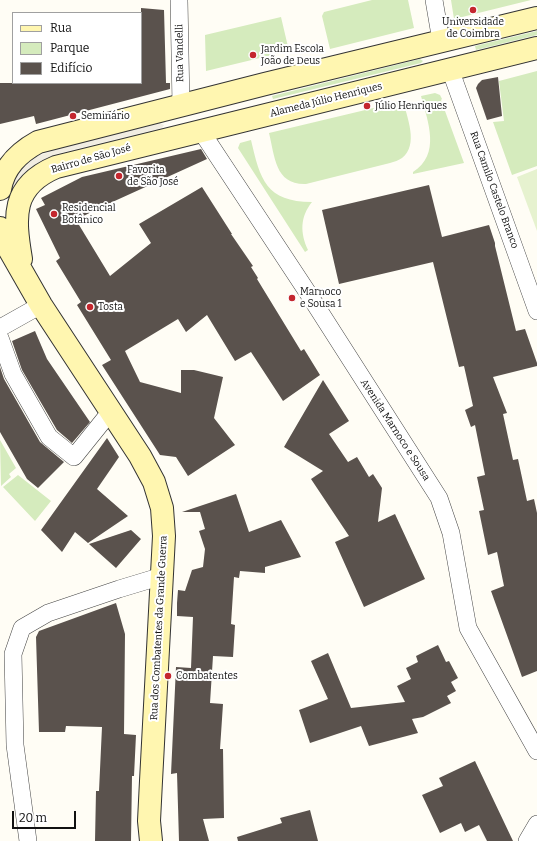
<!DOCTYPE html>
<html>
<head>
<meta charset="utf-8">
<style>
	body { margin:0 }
	#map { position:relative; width:537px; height:841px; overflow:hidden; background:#fffdf5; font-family:Bitter,serif }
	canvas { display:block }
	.legend { position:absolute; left:12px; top:12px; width:130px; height:72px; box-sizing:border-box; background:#fff; border:1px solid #a0a0a0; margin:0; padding:5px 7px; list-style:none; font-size:12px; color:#111 }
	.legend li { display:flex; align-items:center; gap:8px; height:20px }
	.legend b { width:20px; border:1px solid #a0a0a0 }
	.scale { position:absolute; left:12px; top:811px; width:64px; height:18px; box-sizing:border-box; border:2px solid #111; border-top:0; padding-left:5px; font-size:12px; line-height:14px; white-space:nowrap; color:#111; -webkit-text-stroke:3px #fff; paint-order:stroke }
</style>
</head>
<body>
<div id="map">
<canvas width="537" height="841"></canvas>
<ul class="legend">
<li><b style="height:5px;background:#fff6b0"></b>Rua</li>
<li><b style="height:11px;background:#d5ebbd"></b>Parque</li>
<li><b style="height:11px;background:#5a524d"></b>Edifício</li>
</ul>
<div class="scale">20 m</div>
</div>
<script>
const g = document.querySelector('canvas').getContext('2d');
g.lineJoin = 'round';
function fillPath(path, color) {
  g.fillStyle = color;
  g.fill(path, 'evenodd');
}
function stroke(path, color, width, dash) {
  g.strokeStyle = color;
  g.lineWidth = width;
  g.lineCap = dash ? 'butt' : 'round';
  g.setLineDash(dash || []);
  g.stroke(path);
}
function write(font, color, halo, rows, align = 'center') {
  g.font = font + ' Bitter,serif';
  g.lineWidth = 4;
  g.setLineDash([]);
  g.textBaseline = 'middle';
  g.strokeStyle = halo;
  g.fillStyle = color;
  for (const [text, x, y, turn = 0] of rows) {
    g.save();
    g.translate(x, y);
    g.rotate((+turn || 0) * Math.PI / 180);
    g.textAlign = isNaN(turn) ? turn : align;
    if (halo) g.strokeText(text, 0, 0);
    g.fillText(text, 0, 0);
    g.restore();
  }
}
fillPath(new Path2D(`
	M372 0H408L414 28 330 49 322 16 324 12Z
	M451 0H531L454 19Z
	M281 17 289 51 206 71 205 35Z
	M537 31V35L476 50 475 46Z
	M420 59 423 61 421 63 273 99 272 96Z
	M537 71V166L512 175 493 122 504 121 499 81Z
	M435 93 440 95 442 99 441 100 464 163 413 174V172C441 154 428 122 421 96Z
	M403 101C407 117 419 145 402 158 399 160 394 162 390 163L306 184C275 185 275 157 269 133Z
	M251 140C260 179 266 202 312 202 300 217 300 233 308 250L305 252 238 148 240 143Z
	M0 440 16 468 9 474 11 477 1 486Z
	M18 475 51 501 35 521 3 487Z`), '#d5ebbd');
fillPath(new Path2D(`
	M537 169V231L517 177Z`), '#e6f2cf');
fillPath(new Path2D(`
	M160 123 164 125 162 128 56 154 39 162 31 167 18 182 6 221V208L8 194 13 181 20 169 38 156 60 148Z`), '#f1ede2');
fillPath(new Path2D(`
	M141 8 164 10 166 83H170V89L36 124 34 116 0 124V83H141Z
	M498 77 502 116 487 120 476 88 478 84 482 80Z
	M201 149 207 159 97 209 76 220 110 276 151 243 139 224 202 187 232 234H231L253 266 251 267 258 278 257 279 301 351 304 349 320 375 283 401 251 352 235 361 207 315 186 332 178 319 125 351 140 382 181 393V370H194L223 377 214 418 235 445 188 476 176 457 160 455 102 365 111 360 77 305 81 302 56 261 60 258 36 209 45 205 41 198 82 177Z
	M429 185 442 237 489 225 495 243V246L516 331 525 329 537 363V366L493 377 507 413 503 414 513 460 518 459 527 501 534 499 537 513V671L522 677 491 591 504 586 497 552 488 555 479 511 484 510 477 477 485 475 475 425 471 427 465 410 473 406 464 366 459 367 433 262 339 284 322 210Z
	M35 331 47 359 90 422 72 443 57 430 22 370 12 341Z
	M0 367 4 379 40 442 64 462 38 488 27 479 0 432Z
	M323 380 349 421 329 434 348 462 357 457 369 477 373 474 382 488 378 522 395 514 425 579 364 607 335 542 349 536 311 479 323 471 284 447Z
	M107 438 119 457 97 489 128 516 88 543 75 532 62 552 41 530Z
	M236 494 249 532 281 520 301 557 265 567V573L240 571 239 578 234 577 231 624 235 625 233 657 213 656 210 703 223 704 220 749H223L224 818 203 819 209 841H179L177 773 171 774 176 667 191 668 193 617 177 616V603L178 590 185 591 192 570 203 567 205 549 199 531 205 529 200 512H182Z
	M131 530 141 539 116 568 89 544Z
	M116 603 125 634 124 734 136 735 134 776H132L131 841H95L96 791H99L102 727 66 726 65 732H39L36 637 39 631Z
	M438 645 446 662 449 661 458 678 451 682 456 691 447 696 451 703 423 717 412 719 418 733 369 746 361 726 310 743 299 710 328 699 311 661 328 653 351 708 405 702 397 686 411 679 406 668 418 662 416 656Z
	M475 761 513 841H487L479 825 465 832 461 823 440 833 422 795 443 786 439 778Z
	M310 810 318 841H238L237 837 282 823 280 818Z`), '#5a524d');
const minor = new Path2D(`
	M179 0 181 105
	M434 0 441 41
	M450 69 537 311
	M201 131 306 290 439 498 451 533 468 628 537 751
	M0 328 41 305
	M0 338 13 374 49 437 74 457 111 411
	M28 841 15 745 13 654 22 628 48 613 119 589 162 576
	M527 841 537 824`);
const secondary = new Path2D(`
	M0 189C4 167 18 153 38 142L265 84 537 18
	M0 228 1 235 41 305 140 456 154 482 162 508 164 536 151 781 149 821 151 841
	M21 259C14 217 11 186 56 167L537 48`);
stroke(minor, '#444', 18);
stroke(secondary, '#333', 24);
stroke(minor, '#fff', 17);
stroke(secondary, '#fff6b0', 22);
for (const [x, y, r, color] of [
	[473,10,4,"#c4262e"],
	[253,55,4,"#c4262e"],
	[367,106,4,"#c4262e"],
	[73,116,4,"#c4262e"],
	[119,176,4,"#c4262e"],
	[54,214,4,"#c4262e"],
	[292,298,4,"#c4262e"],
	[90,307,4,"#c4262e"],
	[168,676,4,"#c4262e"]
]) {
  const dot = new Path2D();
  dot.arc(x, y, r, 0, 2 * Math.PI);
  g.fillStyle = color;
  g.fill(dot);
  stroke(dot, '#fff', 1.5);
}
write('10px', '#111', '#fff', [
	["Universidade",473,22,"center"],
	["de Coimbra",473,34,"center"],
	["Jardim Escola",261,49],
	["João de Deus",261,61],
	["Júlio Henriques",375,106],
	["Seminário",81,116],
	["Favorita",127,170],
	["de São José",127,182],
	["Residencial",62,208],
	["Botânico",62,220],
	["Marnoco",300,292],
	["e Sousa 1",300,304],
	["Tosta",98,307],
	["Combatentes",176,676]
], 'left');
write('10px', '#111', '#fff', [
	["Rua Vandelli",180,53,-91],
	["Alameda Júlio Henriques",326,100,-14],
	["Bairro de São José",91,159,-16],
	["Rua Camilo Castelo Branco",494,190,70],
	["Avenida Marnoco e Sousa",395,430,57],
	["Rua dos Combatentes da Grande Guerra",159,628,-87]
]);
</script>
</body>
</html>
